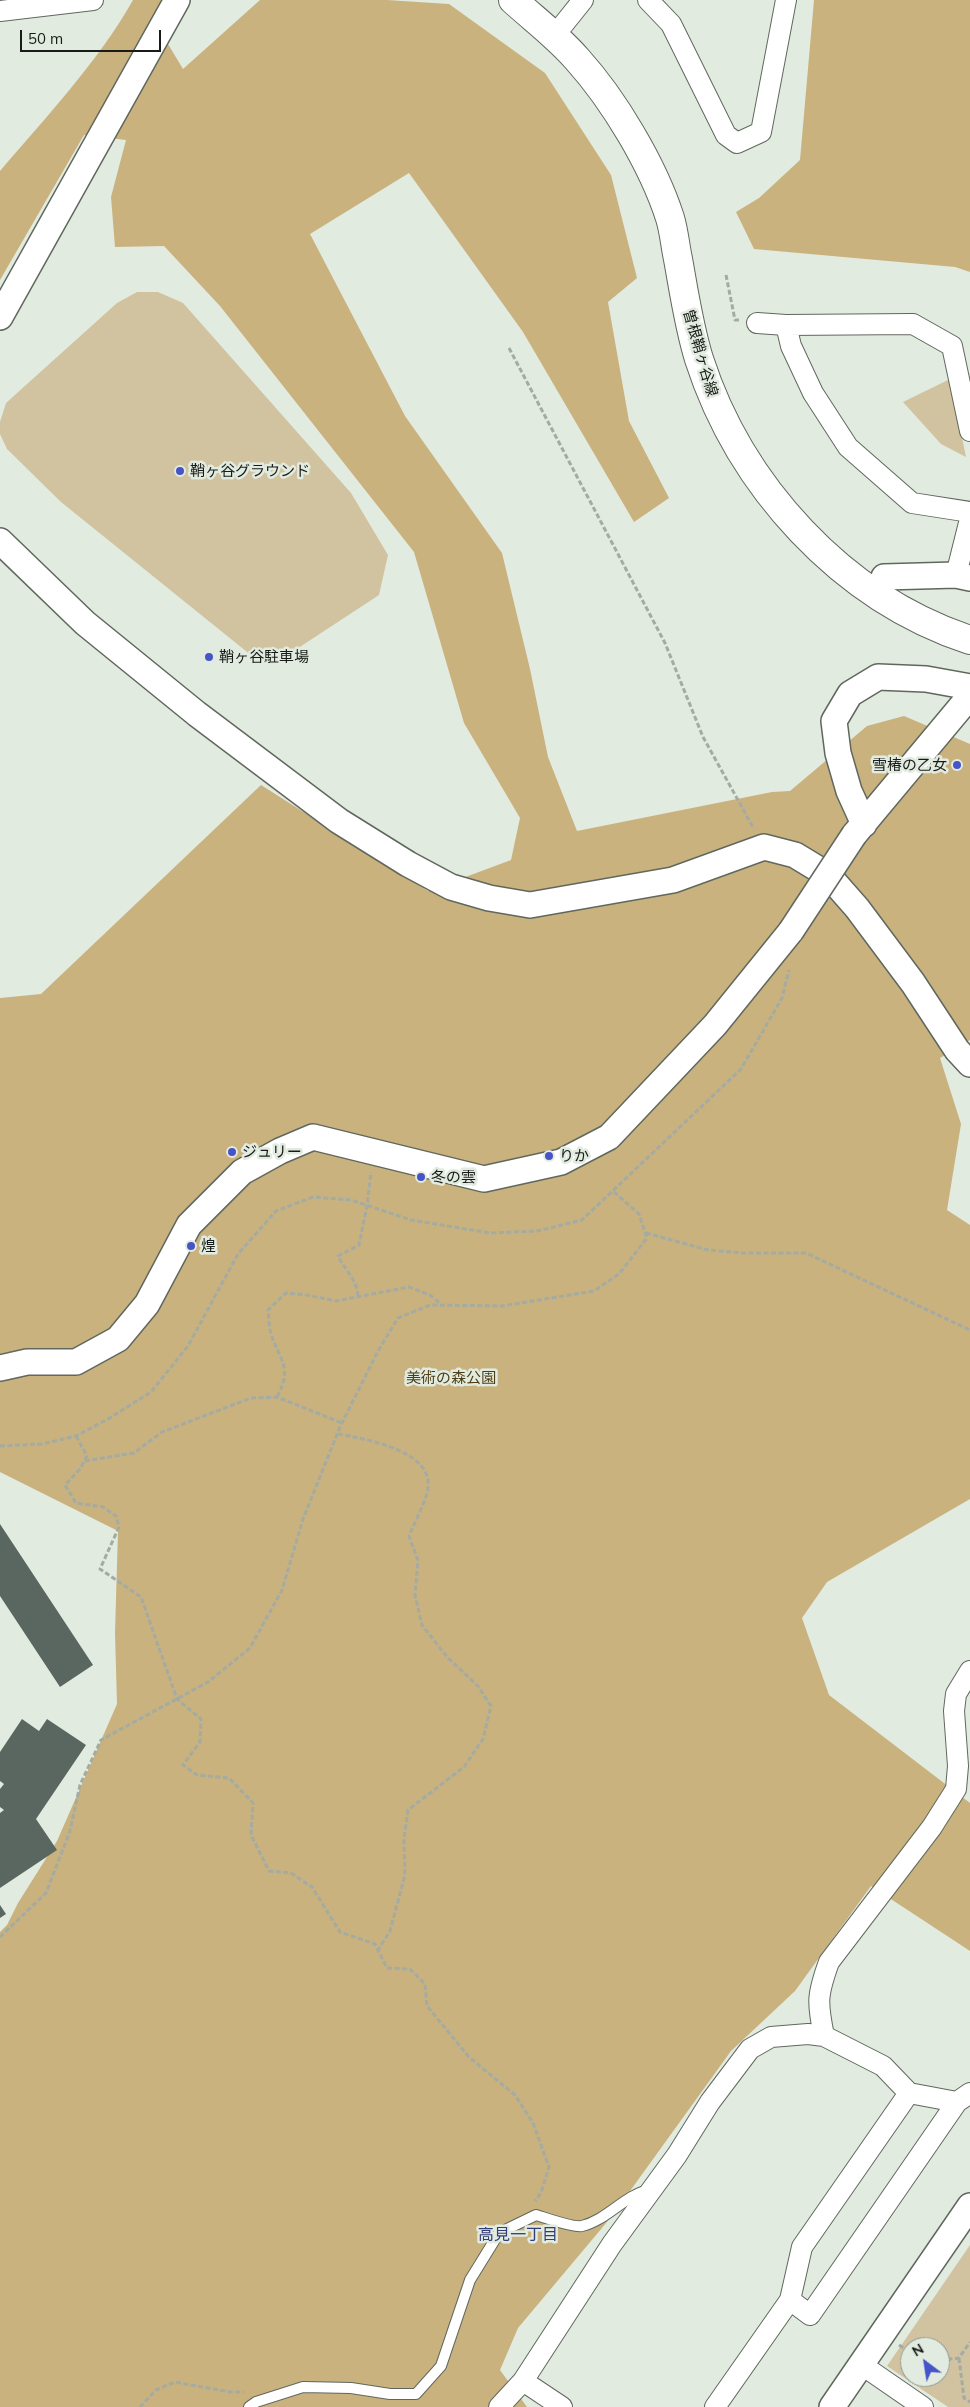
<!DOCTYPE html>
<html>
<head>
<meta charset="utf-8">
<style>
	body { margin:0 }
	#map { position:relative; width:970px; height:2407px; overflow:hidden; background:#e2ebe0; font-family:Mulish,sans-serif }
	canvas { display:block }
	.north { position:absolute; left:900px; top:2337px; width:50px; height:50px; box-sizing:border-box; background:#e2ebe0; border:1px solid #919890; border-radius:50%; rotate:329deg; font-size:14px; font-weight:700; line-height:20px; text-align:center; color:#181b17 }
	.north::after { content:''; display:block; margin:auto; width:18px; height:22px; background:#4754c8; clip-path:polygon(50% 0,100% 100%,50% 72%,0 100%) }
	.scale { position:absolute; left:20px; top:30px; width:141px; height:22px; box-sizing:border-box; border:2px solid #181b17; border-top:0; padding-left:6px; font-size:15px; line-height:18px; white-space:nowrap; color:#181b17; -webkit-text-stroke:4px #e2ebe0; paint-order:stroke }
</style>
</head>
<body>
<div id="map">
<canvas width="970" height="2407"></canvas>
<div class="north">N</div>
<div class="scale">50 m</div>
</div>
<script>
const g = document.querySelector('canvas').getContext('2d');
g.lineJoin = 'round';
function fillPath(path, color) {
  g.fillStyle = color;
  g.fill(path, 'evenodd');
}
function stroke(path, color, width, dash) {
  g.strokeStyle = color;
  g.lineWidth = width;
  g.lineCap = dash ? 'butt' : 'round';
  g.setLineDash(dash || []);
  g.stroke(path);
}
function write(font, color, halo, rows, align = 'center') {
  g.font = font + ' Mulish,"Noto Sans JP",sans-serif';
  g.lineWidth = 5;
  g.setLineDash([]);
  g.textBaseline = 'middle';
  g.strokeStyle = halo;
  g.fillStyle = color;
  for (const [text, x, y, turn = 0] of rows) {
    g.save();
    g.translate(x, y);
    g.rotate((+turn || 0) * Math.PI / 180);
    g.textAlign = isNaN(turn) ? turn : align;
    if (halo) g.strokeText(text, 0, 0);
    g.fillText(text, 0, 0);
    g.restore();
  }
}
fillPath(new Path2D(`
	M137 292H158L183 303 351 493 388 555 379 595 283 658 257 660 61 502 7 449 0 434V422L6 403 117 303Z
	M950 379 966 457 941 444 903 402Z
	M970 2245V2407H948L887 2366ZM910 2347H940V2377H910Z`), '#d1c2a0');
fillPath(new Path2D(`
	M133 0H166L153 19 183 69 260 0H387L449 4 545 73 611 175 637 278 608 302 629 421 669 498 634 522 523 332 409 173 310 234 405 416 502 553 530 669 548 757 577 831 772 792 790 791 867 726 904 716 970 744V1040L940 1058 961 1124 947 1210 970 1225V1499L827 1582 802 1618 829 1695 970 1803V1951L871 1886 795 1991 731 2051 612 2216 518 2328 500 2370 527 2407H0V1932L7 1925 18 1903 57 1841 117 1704 115 1633 118 1531 0 1472V998L41 994 261 785 428 891 511 860 520 818 464 723 414 552 220 306 164 246 115 247 111 197 126 140 84 135 0 280V171C46 117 98 62 133 0Z
	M814 0H970V272L955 267 754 249 736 212 759 198 800 160Z`), '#c9b27e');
fillPath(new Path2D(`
	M0 1524 93 1665 60 1687 0 1596Z
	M22 1719 39 1731 47 1719 86 1745 36 1819 57 1850 0 1888V1813L4 1810 0 1807V1789L4 1784 0 1781V1752Z
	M0 1905 6 1914 0 1918Z`), '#5a6761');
const service = new Path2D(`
	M249 2407 256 2402 303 2387 351 2388 390 2394H416L441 2366 470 2280 499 2233 536 2215C546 2218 573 2228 582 2226 607 2220 624 2196 648 2190`);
const minor = new Path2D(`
	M648 0 671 24 726 135 737 143 761 132 786 0
	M0 11 93 0
	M563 25 583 0
	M757 323 786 325 913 324 952 346 970 431
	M786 325 791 346 813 393 848 447 912 503 970 512
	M956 575 970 519
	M824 2036C817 2002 817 1995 829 1962L932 1827 956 1789 958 1766 954 1711 956 1694 970 1671
	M790 2300 810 2315 957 2102 970 2093
	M862 2365 923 2407
	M523 2381 562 2407
	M499 2407 523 2381 612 2244 677 2155 710 2102 750 2049 771 2037 808 2034 824 2036 883 2066 909 2093 957 2102
	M715 2407 790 2300 802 2247 909 2093`);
const tertiary = new Path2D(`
	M0 317 177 0
	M0 541 85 623 197 714 339 821 408 864 451 887 489 898 530 905 673 880 764 847 795 855 828 875 857 908 913 983 957 1050 970 1064
	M884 577 956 575 970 578
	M864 824 849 791 838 753 834 721 850 694 878 677 926 679 970 687
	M854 835 970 696
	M0 1368 27 1362H76L118 1339 147 1304 189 1225 242 1172 280 1151 313 1137 484 1179 561 1162 609 1137 715 1025 791 931
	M832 2407 970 2206`);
const primary = new Path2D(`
	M513 0C534 19 558 37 577 59 614 100 653 165 670 218 674 231 675 245 678 259 684 292 689 327 699 359 740 486 842 598 970 640`);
stroke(service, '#60685e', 12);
stroke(minor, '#60685e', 22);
stroke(tertiary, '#60685e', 28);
stroke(primary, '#60685e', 30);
stroke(new Path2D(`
	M726 275 735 320H739
	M509 348 665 643 703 737 754 829
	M646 1233 708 1250 743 1253H806L970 1330
	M358 1296C357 1280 345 1270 338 1256L359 1245 367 1206 371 1172
	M277 1397C293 1367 280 1361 271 1334 269 1327 269 1318 268 1310L286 1293 307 1295 336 1301 409 1287 430 1295 441 1304
	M338 1434C365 1439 439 1451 427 1493 423 1507 415 1522 409 1536L418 1561 415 1595 422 1625 447 1657 478 1686 491 1706 483 1739 464 1767 408 1810 404 1839 405 1875 390 1931 378 1950
	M76 1436 87 1456 80 1469 65 1485 76 1503 103 1507 116 1516 119 1527 100 1569 141 1597 177 1699 201 1719 200 1742 183 1765 197 1775 229 1778 253 1803 251 1835 269 1871 291 1873 312 1887 340 1932 375 1944 387 1968 410 1969 425 1984 427 2006 469 2057 515 2095 533 2123 549 2167 541 2193 535 2201
	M0 1446 42 1444 76 1436 108 1419 151 1392 188 1346 238 1254 276 1211 313 1197 351 1200 411 1220 490 1233 537 1231 582 1220 741 1069 782 998 789 970
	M85 1461 134 1453 162 1432 251 1398 277 1397 342 1423
	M0 1937 46 1893 70 1831 80 1785 101 1740 208 1682 250 1648 282 1590 303 1519 340 1427 378 1351 398 1318 430 1305 502 1306 594 1291 619 1274 647 1238 639 1214 613 1191
	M899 2345 910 2352
	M959 2358 964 2398 970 2402
	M940 2360 959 2358 970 2342
	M140 2407 156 2390 175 2382 230 2392H244`), '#a4aba2', 3, [5, 2.5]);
stroke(service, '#fff', 10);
stroke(minor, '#fff', 20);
stroke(tertiary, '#fff', 25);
stroke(primary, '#fff', 28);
const tertiaryBridge = new Path2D(`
	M791 931 854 835`);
stroke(tertiaryBridge, '#60685e', 28, []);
stroke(tertiaryBridge, '#fff', 25);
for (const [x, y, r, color] of [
	[180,471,5,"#4754c8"],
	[209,657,5,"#4754c8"],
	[957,765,5,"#4754c8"],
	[232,1152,5,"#4754c8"],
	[549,1156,5,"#4754c8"],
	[421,1177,5,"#4754c8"],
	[191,1246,5,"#4754c8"]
]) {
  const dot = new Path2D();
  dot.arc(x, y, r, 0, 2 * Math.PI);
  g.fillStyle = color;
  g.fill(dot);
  stroke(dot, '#e2ebe0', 2);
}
write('15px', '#181b17', '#e2ebe0', [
	["曽根鞘ヶ谷線",700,353,74]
]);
write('15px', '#181b17', '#e2ebe0', [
	["鞘ヶ谷グラウンド",190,471],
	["鞘ヶ谷駐車場",219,657],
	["雪椿の乙女",947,765,"right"],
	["ジュリー",242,1152],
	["りか",559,1156],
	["冬の雲",431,1177],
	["煌",201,1246]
], 'left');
write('15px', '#4e3e14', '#e2ebe0', [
	["美術の森公園",451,1378]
]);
write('16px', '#333d77', '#e2ebe0', [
	["高見一丁目",518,2235]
]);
</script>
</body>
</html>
